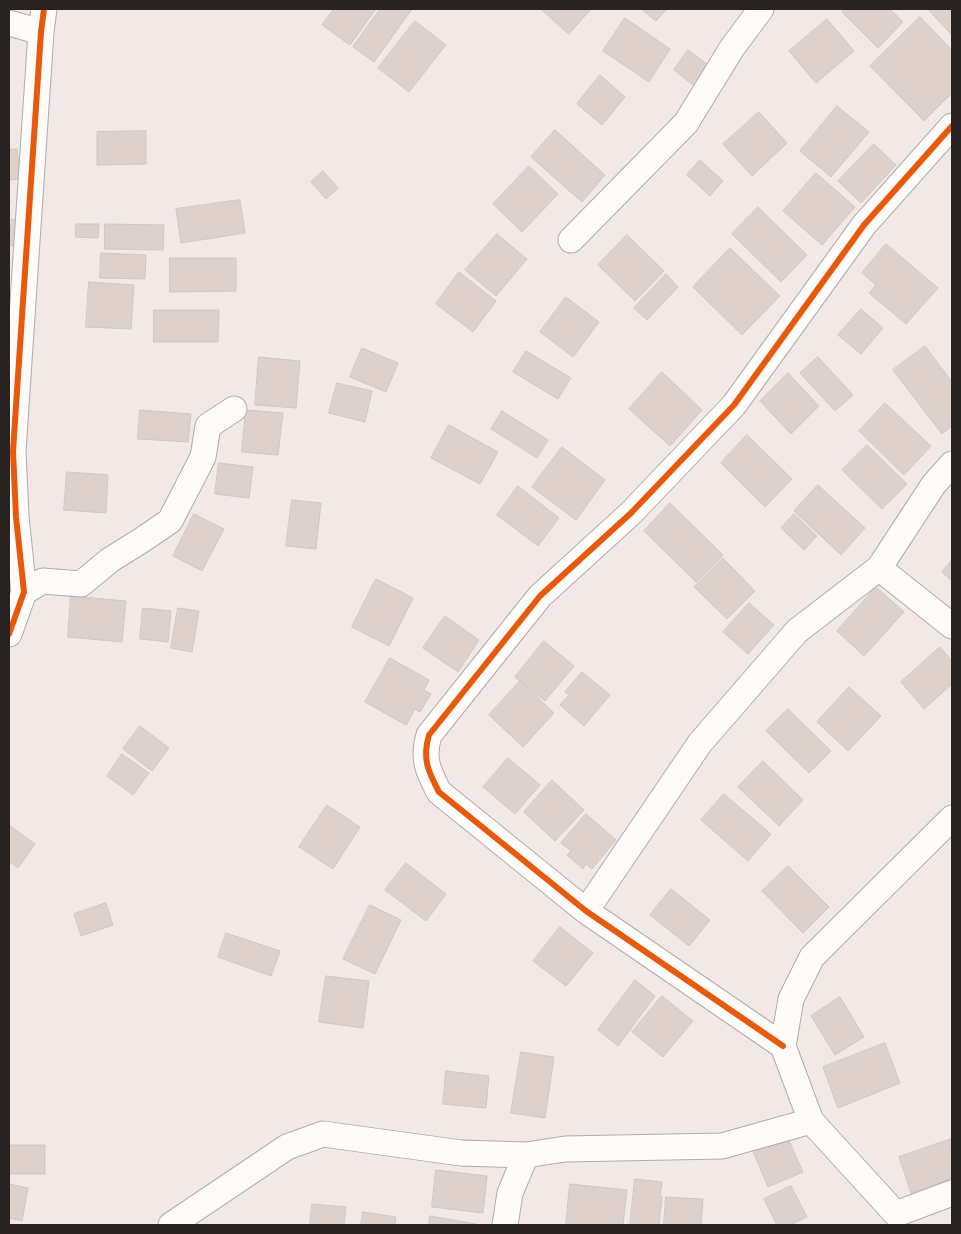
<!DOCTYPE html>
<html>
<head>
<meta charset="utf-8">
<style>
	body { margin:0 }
	#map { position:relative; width:961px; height:1234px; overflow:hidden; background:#f2e9e6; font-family:Inter,sans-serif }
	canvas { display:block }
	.frame { position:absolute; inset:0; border:10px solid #282321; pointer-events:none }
</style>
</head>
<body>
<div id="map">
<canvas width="961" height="1234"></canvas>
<div class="frame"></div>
</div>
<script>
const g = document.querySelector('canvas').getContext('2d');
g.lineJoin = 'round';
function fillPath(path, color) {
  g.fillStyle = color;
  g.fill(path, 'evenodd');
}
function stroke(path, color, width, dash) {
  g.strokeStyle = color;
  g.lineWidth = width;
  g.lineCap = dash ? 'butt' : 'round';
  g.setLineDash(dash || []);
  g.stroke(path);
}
const building = new Path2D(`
	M334 9H376L350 45 322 25Z
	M380 9H412L374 62 353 47Z
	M541 9H591L569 34Z
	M642 9H667L656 21Z
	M845 9H890L903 22 878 48 842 12Z
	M928 9H952V35Z
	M920 17 952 50V93L924 121 870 66Z
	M625 18 670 49 649 82 603 51Z
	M827 19 854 51 816 83 789 51Z
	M415 21 446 45 409 92 378 68Z
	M688 50 712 68 697 88 674 70Z
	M600 75 625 97 602 125 577 104Z
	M837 106 869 132 831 177 800 151Z
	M759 112 787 143 752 176 723 144Z
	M555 130 605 175 582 202 531 157Z
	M146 131V164L97 165V132Z
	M874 144 896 165 861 203 838 181Z
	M17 149 21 179 9 180V150Z
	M700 160 723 181 710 196 687 175Z
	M529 166 558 194 522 232 493 204Z
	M323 171 338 188 326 199 311 182Z
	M816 173 855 207 822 245 783 211Z
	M240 200 245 233 181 243 176 209Z
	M758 207 807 255 781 282 732 234Z
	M12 219 26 221 18 246 9 245Z
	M76 224H99L98 238 76 237Z
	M105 224 164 225 163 250 105 249Z
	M497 234 527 259 496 296 465 270Z
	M627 235 664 271 635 301 598 265Z
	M886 244 938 288 906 324 869 293 876 285 862 273Z
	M730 248 780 296 742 335 693 287Z
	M101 253 146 255 145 279 100 278Z
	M170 258H236V291L170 292Z
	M459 272 496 301 473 332 436 304Z
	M666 274 678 287 647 320 634 308Z
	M89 282 134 285 131 329 86 327Z
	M566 297 599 322 573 357 540 332Z
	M861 309 883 328 861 354 838 335Z
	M154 310H219L218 342H154Z
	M925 346 952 382V426L942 434 893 370Z
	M362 348 398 363 386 392 350 377Z
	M526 351 571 378 558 399 513 372Z
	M259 357 300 361 296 408 255 405Z
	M818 357 853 395 835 411 800 373Z
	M662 372 702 410 670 446 629 409Z
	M788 373 819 406 791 434 760 401Z
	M337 383 372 391 365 422 329 413Z
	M885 403 931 446 904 475 859 431Z
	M140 410 191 414 188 442 138 439Z
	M246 410 283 413 278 455 242 452Z
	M502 411 548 440 537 458 491 429Z
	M449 425 498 452 480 484 431 458Z
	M747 435 792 479 765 507 721 463Z
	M867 445 907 484 882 509 842 470Z
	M562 447 605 480 576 520 532 487Z
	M219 463 253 467 249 498 215 494Z
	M67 472 108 475 106 513 64 510Z
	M818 485 865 528 841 555 794 511Z
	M518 486 559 518 538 546 497 515Z
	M292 500 321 503 316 549 286 546Z
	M670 503 723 555 696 582 644 531Z
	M194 514 224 529 202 571 173 556Z
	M794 514 817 536 804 550 781 528Z
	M723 558 755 591 727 619 694 587Z
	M952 560V581L942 572Z
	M376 579 413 598 389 646 352 627Z
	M876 587 904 612 864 656 837 631Z
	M71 596 126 601 122 642 68 637Z
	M749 603 774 625 748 654 723 632Z
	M143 608 171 611 168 642 140 639Z
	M178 608 199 611 192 652 171 648Z
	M445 616 479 640 458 672 423 648Z
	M544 641 574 666 545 701 515 677Z
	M940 647 952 661V684L924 709 901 682Z
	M390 658 429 680 424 690 431 694 420 712 415 709 406 725 365 702Z
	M582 672 610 695 584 726 560 705 569 695 565 692Z
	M520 681 554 713 523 747 489 715Z
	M849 687 881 716 848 751 817 722Z
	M788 709 831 751 809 773 766 731Z
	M140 726 169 748 152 771 123 749Z
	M122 754 149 773 133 795 107 776Z
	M508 758 540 785 515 814 483 787Z
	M763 761 803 800 779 826 738 787Z
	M552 780 584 810 555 841 524 812Z
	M724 794 771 834 748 861 701 820Z
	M327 805 360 827 333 869 299 847Z
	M586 814 616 840 592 869 586 864 583 869 567 855 571 851 561 843Z
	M9 825 35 844 18 868 9 861Z
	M406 863 446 894 426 921 385 890Z
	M788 866 829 907 803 933 762 891Z
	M671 889 710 920 689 946 650 915Z
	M106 903 113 925 81 936 74 914Z
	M370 905 401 920 375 974 343 959Z
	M560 927 593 953 566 986 533 961Z
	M226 933 280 951 271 976 218 957Z
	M326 976 369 981 363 1028 319 1022Z
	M635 980 655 996 618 1046 598 1030Z
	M662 996 693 1021 663 1057 632 1032Z
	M840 997 864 1037 835 1055 811 1016Z
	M885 1043 900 1083 838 1108 823 1067Z
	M521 1052 554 1057 545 1118 511 1113Z
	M446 1071 489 1076 486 1108 443 1104Z
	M787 1136 803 1172 768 1187 753 1151Z
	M951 1139 952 1178 911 1193 899 1157Z
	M9 1145H45V1174H9Z
	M436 1170 487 1176 483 1213 432 1207Z
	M635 1179 662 1182 660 1197H662L659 1225H630Z
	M9 1184 28 1188 22 1221 9 1218Z
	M570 1184 627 1190 623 1225H566Z
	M791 1186 807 1217 790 1225H777L764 1199Z
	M666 1197 703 1199 701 1225H664Z
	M312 1204 346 1207 344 1225H310Z
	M363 1212 396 1217 395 1225H361Z
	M430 1216 476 1224V1225H429Z`);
fillPath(building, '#ded0cb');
stroke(building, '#cec7c4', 1);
const street = new Path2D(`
	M9 23 41 32
	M571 240 686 123 732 48 761 9
	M952 464 934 484 879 568 952 626
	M24 592 43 581 81 584 110 560 142 540 170 521 203 457 208 426 234 409
	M9 634 24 592 16 517 13 451 41 32 44 9
	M952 818 812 957 791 999 783 1046 811 1121 896 1214 952 1193
	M586 911 700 743 797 631 879 568
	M783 1046 586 911 439 792C428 771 422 759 429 735L540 596 631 513 734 405 864 225 952 126
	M171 1225 287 1147 323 1134 461 1153 526 1155
	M505 1225 510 1193 526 1155 565 1149 722 1146 811 1121`);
stroke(street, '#b2aba8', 27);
stroke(street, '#fdfcfb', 25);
stroke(new Path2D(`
	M9 634 24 592 16 517 13 451 41 32 44 9
	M783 1046 586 911 439 792C428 771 422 759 429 735L540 596 631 513 734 405 864 225 952 126`), '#e8590c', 6);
</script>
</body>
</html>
